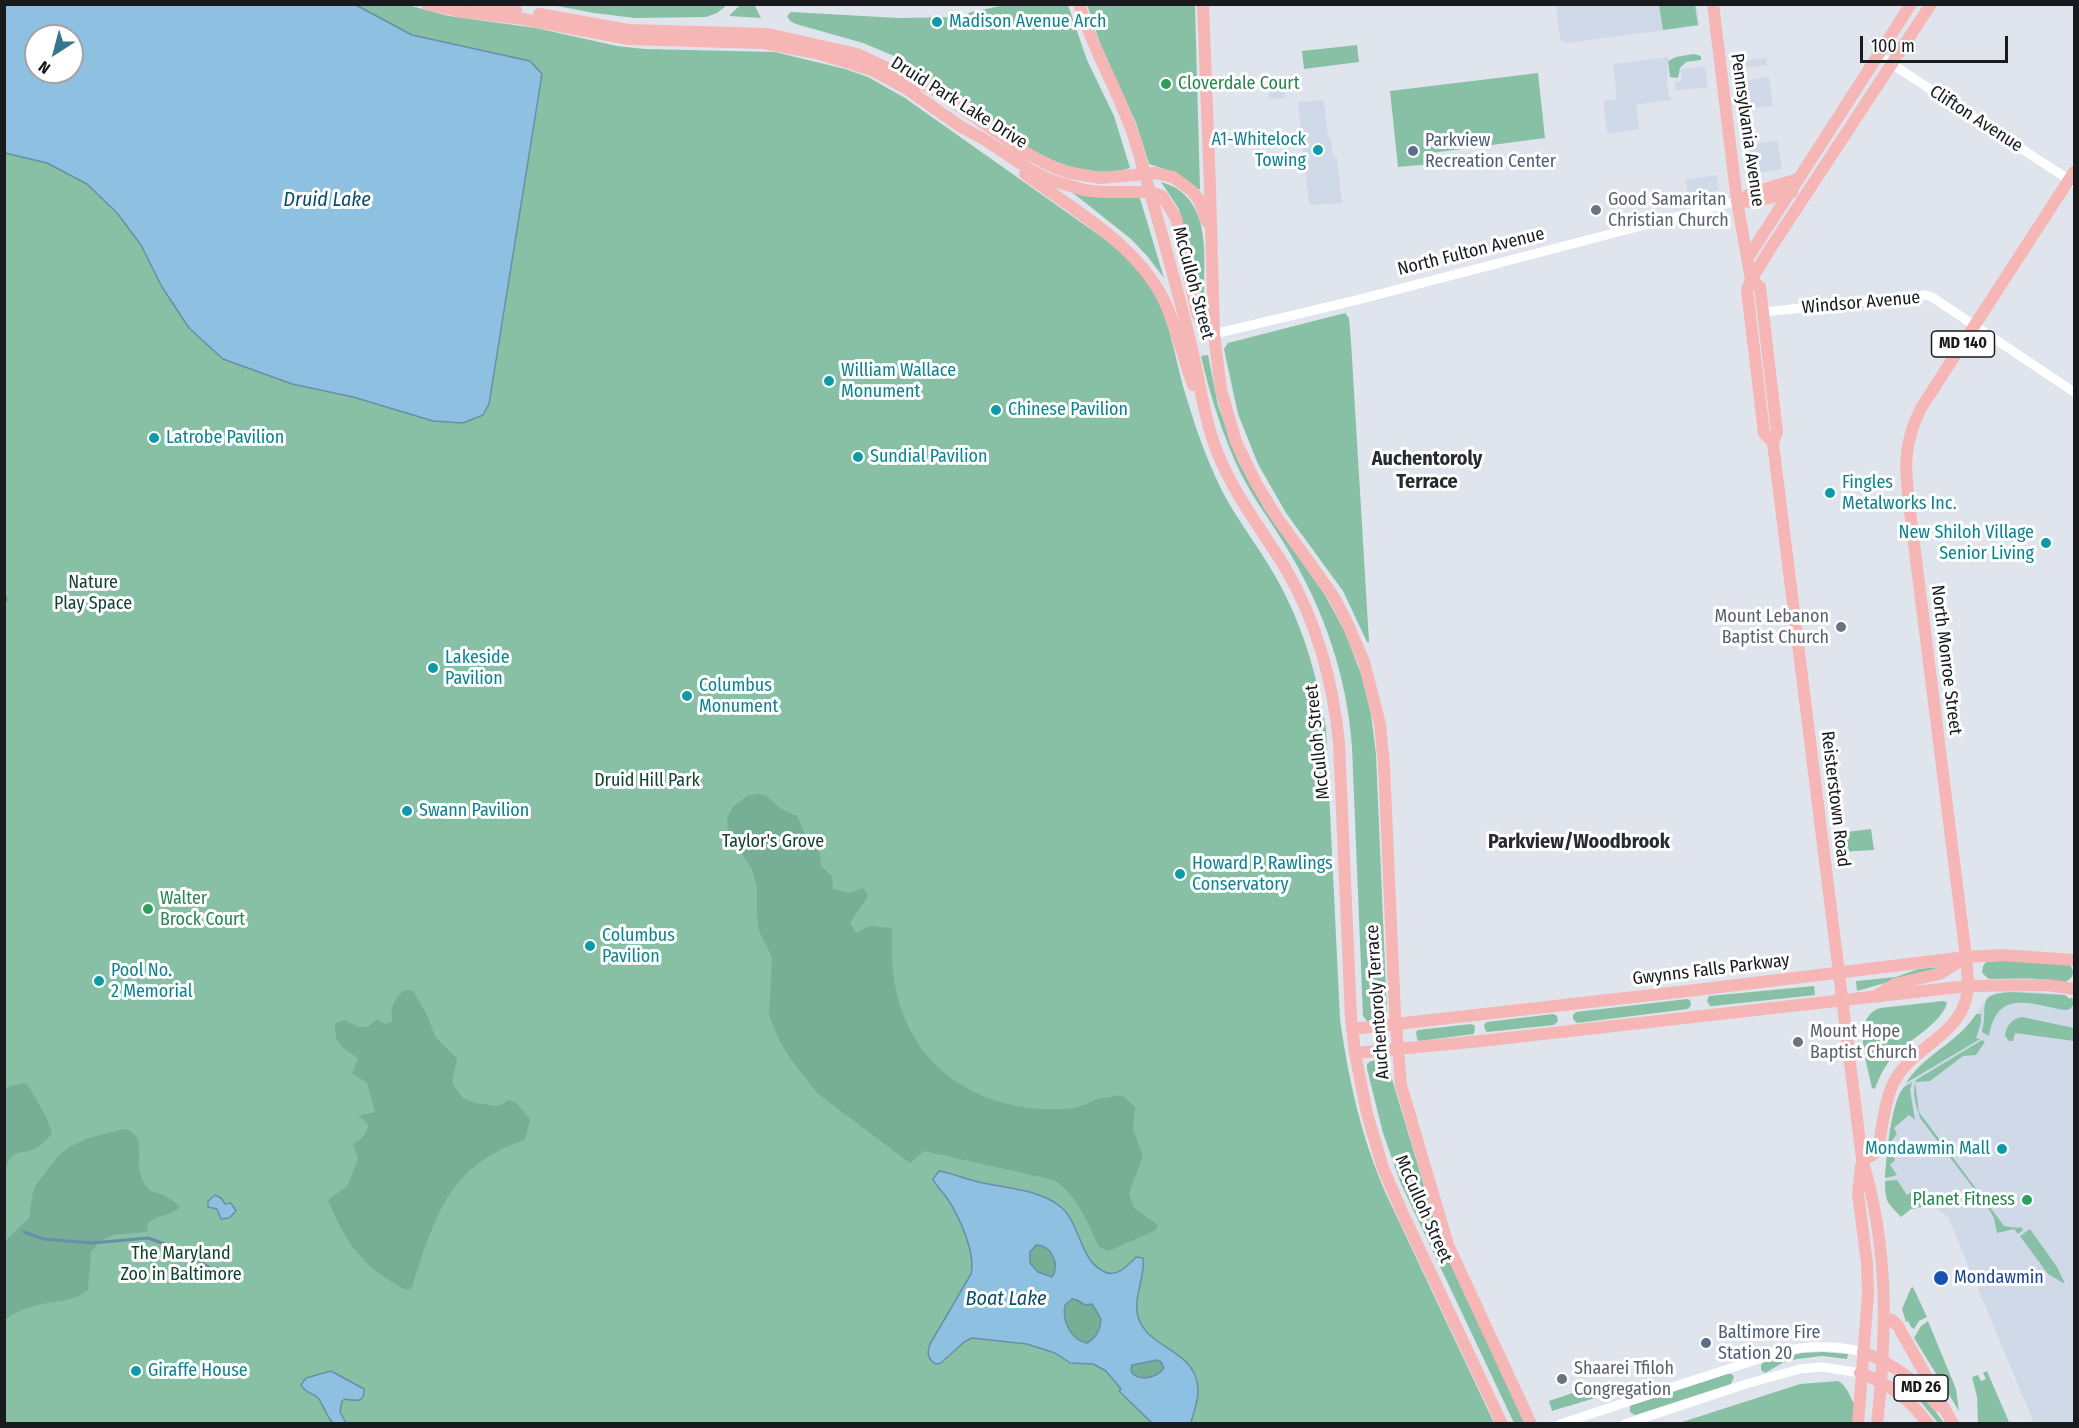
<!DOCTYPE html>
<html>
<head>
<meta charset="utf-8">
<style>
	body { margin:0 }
	#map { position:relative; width:2079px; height:1428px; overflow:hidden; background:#e0e5ed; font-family:"Fira Sans Condensed",sans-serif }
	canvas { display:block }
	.frame { position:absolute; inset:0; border:6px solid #181a1d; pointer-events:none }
	.north { position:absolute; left:24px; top:24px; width:60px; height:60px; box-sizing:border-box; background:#fff; border:2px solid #a3a3a5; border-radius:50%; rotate:216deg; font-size:16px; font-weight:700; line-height:24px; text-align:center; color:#181a1d }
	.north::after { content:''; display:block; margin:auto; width:21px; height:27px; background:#37778b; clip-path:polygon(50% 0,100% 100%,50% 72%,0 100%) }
	.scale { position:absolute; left:1860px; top:36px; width:148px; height:27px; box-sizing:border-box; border:3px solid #181a1d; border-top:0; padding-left:8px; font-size:18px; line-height:21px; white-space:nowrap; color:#181a1d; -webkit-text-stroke:4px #fff; paint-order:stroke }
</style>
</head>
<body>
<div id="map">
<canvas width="2079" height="1428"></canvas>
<div class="frame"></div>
<div class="north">N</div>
<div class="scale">100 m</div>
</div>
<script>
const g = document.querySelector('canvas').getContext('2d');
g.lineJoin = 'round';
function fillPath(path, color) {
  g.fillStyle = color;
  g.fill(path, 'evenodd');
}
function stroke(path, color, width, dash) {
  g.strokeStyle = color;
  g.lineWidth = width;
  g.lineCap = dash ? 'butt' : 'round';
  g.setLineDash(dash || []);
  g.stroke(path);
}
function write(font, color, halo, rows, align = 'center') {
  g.font = font + ' "Fira Sans Condensed",sans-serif';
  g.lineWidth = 6;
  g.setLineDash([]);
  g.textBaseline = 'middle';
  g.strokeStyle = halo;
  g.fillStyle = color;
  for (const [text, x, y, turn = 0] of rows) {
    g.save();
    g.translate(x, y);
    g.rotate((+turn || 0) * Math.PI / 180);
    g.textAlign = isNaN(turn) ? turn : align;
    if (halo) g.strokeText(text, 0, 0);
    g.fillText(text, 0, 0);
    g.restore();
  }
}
fillPath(new Path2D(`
	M1556 5H1697L1699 26 1565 43 1560 39Z
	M1668 57 1667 83 1669 96 1672 100 1636 105 1639 129 1607 134 1603 101 1617 99 1613 64Z
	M1766 58 1767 65 1734 69 1733 62Z
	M1705 66 1708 87 1676 91 1675 82 1682 81 1680 69Z
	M1769 77 1773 106 1739 110 1736 82Z
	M1279 80 1284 82 1285 98 1269 99V81Z
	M1324 100 1328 137H1331L1333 157H1337L1342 203 1309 205 1298 102Z
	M1777 140 1782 169 1749 174 1744 146Z
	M1717 175 1719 190 1688 198 1686 179Z
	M2012 992H2037L2065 995 2070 999 2074 998V1423H2034L1948 1217 1938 1209 1923 1206 1911 1209 1901 1217 1887 1201 1886 1175 1890 1135 1895 1107 1907 1081 1919 1068 1968 1026 1988 996 1996 993Z`), '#cfd9e7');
fillPath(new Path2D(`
	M754 4 761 18 729 16 740 5Z
	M5 5H408L449 16 536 28 617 46 645 49 775 52 845 69 868 77 905 98 1106 240C1123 254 1138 268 1150 287 1169 316 1174 352 1183 386 1192 417 1202 447 1215 476 1230 511 1255 541 1274 574 1302 622 1317 674 1326 729L1340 1019C1349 1082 1361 1137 1387 1196L1494 1423 5 1424ZM36 36H72V72H36Z
	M552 5 727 4V5L717 13 706 17 635 18 594 13Z
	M1005 5H1068L1087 60 1114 116 1130 168C1098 178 1065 167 1037 153L894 56 863 43 796 24 790 21 787 16 791 12 899 18 962 17 971 12Z
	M1087 5H1195L1200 189H1197L1176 173 1149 164 1136 123 1101 46Z
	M1659 5H1695L1698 25 1663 30Z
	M1357 45 1359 62 1304 69 1302 51Z
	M1694 54 1701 56V60L1686 62 1680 68 1678 78 1670 77 1668 61 1676 57Z
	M1538 73 1545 138 1431 153 1432 164 1398 167 1390 91Z
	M1161 182C1213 196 1204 257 1204 299L1201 301 1182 221 1179 209Z
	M1073 193 1139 195 1164 278 1148 257 1131 239Z
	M1345 313 1349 318 1351 341 1369 642H1367L1343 591 1286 513 1258 464 1238 414 1224 349 1228 343Z
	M1208 355 1218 405 1238 461 1265 510 1325 595 1345 632 1361 674 1371 714 1376 754 1387 1013 1384 1019 1367 1021 1363 1016 1352 747C1347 676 1324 610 1288 550 1273 524 1254 500 1240 472 1223 436 1210 396 1201 356Z
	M1871 829 1874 850 1841 852 1838 833Z
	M2013 960 2070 965C2074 970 2075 977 2067 981 2060 984 2047 979 2038 979 2022 978 2005 979 1989 979L1982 973 1983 966 1986 962Z
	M1940 967H1941L1857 991 1856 981 1896 977 1918 969Z
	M1814 986 1815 995 1713 1006H1710L1707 1001 1709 996Z
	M2012 992 2065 995 2070 999 2072 997 2074 1004 2070 1009 2066 1010C2032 1005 1997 987 1989 1036L1982 1032C1989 1005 1974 994 2012 992Z
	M1687 999 1690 1000 1691 1005 1688 1009 1577 1023 1573 1019V1015L1576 1012Z
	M1943 1001 1947 1002C1944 1022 1907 1041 1894 1056 1885 1065 1879 1077 1875 1089L1872 1088C1868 1065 1850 1018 1880 1008Z
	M1553 1014 1557 1016 1558 1021 1554 1025 1487 1032 1485 1030 1484 1025 1487 1022Z
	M1976 1014H1981V1023L1976 1038 1980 1039 1906 1083C1923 1055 1959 1042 1976 1014Z
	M2022 1017 2074 1028V1041L2015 1033 2013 1041H2009L2005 1036C2006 1025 2012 1019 2022 1017Z
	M1471 1024 1475 1026 1474 1034 1419 1041 1417 1039 1416 1032 1418 1030Z
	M1982 1040 1985 1042 1976 1055 1963 1056 1930 1081 1915 1082 1919 1112 2004 1226 2018 1228 2021 1227 2023 1230 2018 1234 2014 1229 1997 1233 1994 1218 1987 1206 1920 1118C1917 1106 1911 1094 1916 1080Z
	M1383 1060 1387 1062 1442 1246 1525 1423H1514L1401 1184 1383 1133 1367 1069V1064L1371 1061Z
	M1912 1082 1910 1090 1915 1120 1909 1115 1894 1128 1897 1134C1888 1144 1890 1148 1895 1160L1890 1165 1897 1175 1885 1178C1886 1159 1891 1100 1904 1087 1907 1085 1910 1084 1912 1082Z
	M1897 1180 1907 1195 1914 1190 1921 1198 1929 1201 1928 1206 1911 1209 1901 1217C1887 1202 1885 1202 1885 1181Z
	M2030 1229 2057 1267 2065 1284 2048 1274 2020 1236Z
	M1913 1287 1927 1317 1919 1321 1914 1329 1911 1327 1908 1321 1906 1322 1902 1309 1911 1288Z
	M1928 1321 1956 1389 1959 1411 1914 1338 1921 1326Z
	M1822 1352 1848 1354 1847 1359 1822 1356 1797 1359 1784 1362 1765 1373 1761 1370V1365L1764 1362 1802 1353Z
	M1987 1371 2009 1422 2004 1423H1978L1977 1397 1972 1377 1978 1375 1981 1381 1986 1379 1983 1373Z
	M1727 1374H1732L1734 1377 1731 1384 1635 1415 1630 1412V1406L1633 1404Z
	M1897 1376 1930 1404 1944 1423H1938L1920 1401 1897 1381Z
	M1838 1381C1848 1386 1850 1398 1855 1405L1854 1423 1676 1424 1800 1384Z
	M1587 1388 1595 1398 1552 1411 1549 1401Z`), '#88c0a6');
fillPath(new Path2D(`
	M758 794 765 795 781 809 797 816 806 837 820 853 821 866 832 876 833 889 850 893 863 888 868 896 850 923 856 933 870 926 892 928C891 958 892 986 903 1014 930 1085 1002 1116 1074 1108 1081 1107 1088 1102 1095 1100 1104 1097 1113 1097 1122 1095L1135 1107 1133 1129 1143 1155 1129 1194 1134 1208 1158 1225 1156 1230 1109 1251 1099 1247C1087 1222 1078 1196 1054 1180L924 1151 910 1163 817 1093 792 1061 779 1040 769 1015 772 957 759 931 757 915V888L752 869 728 833 727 818 733 807 748 795Z
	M404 990 413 991 427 1015 435 1036 457 1059 452 1083 463 1098 475 1103 498 1106 509 1100 517 1103 530 1120 525 1140C448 1165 435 1217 412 1287L408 1290C400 1288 394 1283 387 1279 357 1260 341 1232 328 1200L347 1186 358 1159 353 1145 362 1138 369 1126 364 1120 358 1116 375 1112 367 1083 352 1073 358 1058C342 1047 334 1045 335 1023L344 1020 359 1027H368L377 1019 386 1024 393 1021C389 1007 394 1001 404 990Z
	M22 1083 27 1084 30 1088 47 1119 52 1134C48 1138 42 1145 37 1148 19 1157 11 1145 5 1173V1088Z
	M124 1129C148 1134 135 1159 141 1176 148 1196 157 1190 169 1198 173 1200 176 1204 180 1207 168 1218 161 1213 148 1223L147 1232 113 1235 100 1241 91 1252 88 1290C73 1302 52 1301 34 1306 24 1308 13 1314 5 1320V1241L29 1218 33 1192 36 1185 57 1157 69 1147 89 1138Z
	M1036 1245C1052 1245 1060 1265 1052 1277L1038 1272 1030 1263V1252Z
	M1073 1299 1092 1304 1101 1319 1096 1337 1087 1343C1070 1340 1062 1320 1065 1305Z
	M1157 1360 1161 1362 1164 1368C1157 1377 1141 1382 1132 1373L1131 1369 1132 1365Z`), '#76af95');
const water = new Path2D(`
	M5 4 356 5 412 35 530 61 542 74 489 404 483 415 463 423 433 421 353 397 292 384 223 359 189 328 162 287 141 245 117 213 87 184 47 163 5 153ZM36 36H72V72H36Z
	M939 1171C952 1173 965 1179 979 1182 1006 1189 1045 1189 1065 1211 1081 1229 1081 1262 1105 1272 1117 1278 1128 1265 1136 1257L1143 1258C1146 1279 1130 1301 1140 1322 1153 1350 1199 1352 1198 1392 1198 1403 1193 1413 1191 1423H1152L1119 1391 1121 1389 1106 1371 1093 1364 1070 1363 1055 1353 1027 1344 972 1338 964 1342 941 1363 936 1364C927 1359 927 1353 930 1344L971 1274C976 1253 959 1216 947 1198 942 1191 936 1186 933 1179ZM1036 1245C1052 1245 1060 1265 1052 1277L1038 1272 1030 1263V1252ZM1072 1299 1077 1300 1085 1305 1092 1304 1101 1319C1100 1330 1097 1337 1087 1343 1070 1340 1062 1320 1065 1305ZM1157 1360 1161 1362 1164 1368C1157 1377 1141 1382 1132 1373L1131 1369 1132 1365Z
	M215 1195 221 1198 225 1204 231 1203 236 1211 229 1218 221 1219 217 1209 208 1207V1201Z
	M331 1371 364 1389C365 1403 356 1401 345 1399L342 1401 340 1412 346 1423H333C325 1415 324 1404 317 1397 311 1392 305 1393 301 1385L306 1378Z`);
fillPath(water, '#8dc0e1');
stroke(water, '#6a8ea6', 1.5);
stroke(new Path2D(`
	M4 592 6 600
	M24 1232 43 1239 92 1243 148 1238 181 1250
	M193 1257 221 1275`), '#6a8ea6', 3);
stroke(new Path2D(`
	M1878 55 2074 183
	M1764 312 1925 295 1932 297 2074 392
	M1214 334 1357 300 1737 201
	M1560 1424 1783 1351C1810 1345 1836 1345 1863 1352
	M1625 1424 1746 1384 1800 1369 1822 1367 1860 1373`), '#fff', 9);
stroke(new Path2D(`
	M427 4 458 11 523 19 628 39 763 43 816 53 872 70 907 89 961 127 982 138 1029 169 1050 180 1084 190 1102 192H1150L1162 196 1176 218 1197 314 1204 327 1214 334
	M475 4 516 10
	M1079 4C1094 54 1123 98 1137 147 1157 217 1178 287 1194 358 1201 390 1205 422 1218 454 1235 497 1264 532 1287 571 1318 625 1333 682 1339 743L1351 1018 1355 1053 1367 1114 1383 1168 1402 1212 1502 1424
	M1203 4 1210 187 1214 334 1221 390 1236 442 1256 483 1276 516 1332 594 1344 616 1364 662 1380 724 1384 766 1395 1014 1401 1085 1448 1245 1531 1424
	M1713 4 1737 201 1751 280 1760 287 1777 432 1773 443 1862 1159C1889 1247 1887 1333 1877 1424
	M539 14 628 30 768 34 857 54 939 92 1028 154 1055 168 1071 173 1101 178 1155 173 1173 177 1192 191 1199 200 1207 222
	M1025 174C1075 211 1137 244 1165 302 1177 329 1183 358 1193 385
	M1737 201 1753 202 1792 192
	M1738 201 1752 193 1798 179
	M1747 259 1911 4
	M1773 443 1764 433 1747 290 1751 280 1770 249 1931 4
	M1877 995 1895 984 1939 974 1962 960
	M1352 1029 1696 990 1966 957 2001 955 2074 960
	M1355 1053 1481 1041 1968 986 2047 985 2074 989
	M1862 1159C1868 1157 1874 1156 1877 1150 1880 1145 1880 1137 1881 1132 1884 1116 1886 1097 1894 1082 1910 1049 1957 1036 1966 999 1970 986 1967 971 1966 957L1911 520C1906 476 1900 450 1921 408L2074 172
	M1885 1318 1892 1320 1898 1326 1953 1424
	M1863 1352C1892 1364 1919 1382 1938 1406
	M1860 1373C1888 1383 1911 1400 1928 1424
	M1858 1424 1868 1294 1867 1263 1858 1194 1861 1166`), '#f6b6b5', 12);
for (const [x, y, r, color] of [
	[937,22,6,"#0f9aa8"],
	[1166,84,6,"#2e9e5b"],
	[1318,150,6,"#0f9aa8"],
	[1413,151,6,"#5c6f8a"],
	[1596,210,6,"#6b7280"],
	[829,381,6,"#0f9aa8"],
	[996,410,6,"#0f9aa8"],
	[154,438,6,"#0f9aa8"],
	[858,457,6,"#0f9aa8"],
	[1830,493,6,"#0f9aa8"],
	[2046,543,6,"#0f9aa8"],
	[1841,627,6,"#6b7280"],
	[433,668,6,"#0f9aa8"],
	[687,696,6,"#0f9aa8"],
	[407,811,6,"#0f9aa8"],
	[1180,874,6,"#0f9aa8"],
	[148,909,6,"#2e9e5b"],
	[590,946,6,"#0f9aa8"],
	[99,981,6,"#0f9aa8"],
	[1798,1042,6,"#6b7280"],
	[2002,1149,6,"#0f9aa8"],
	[2027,1200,6,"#2e9e5b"],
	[1941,1278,8,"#1a4fb4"],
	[1706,1343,6,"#5c6f8a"],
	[136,1371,6,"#0f9aa8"],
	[1562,1379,6,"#6b7280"]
]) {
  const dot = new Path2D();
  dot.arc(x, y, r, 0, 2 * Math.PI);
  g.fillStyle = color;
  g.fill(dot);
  stroke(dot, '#fff', 2);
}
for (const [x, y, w] of [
	[1963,344,63],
	[1921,1388,54]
]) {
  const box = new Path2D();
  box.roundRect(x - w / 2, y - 13, w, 26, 4.5);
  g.fillStyle = '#fff';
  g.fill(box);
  stroke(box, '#181a1d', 1.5);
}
write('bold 16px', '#181a1d', null, [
	["MD 140",1963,344],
	["MD 26",1921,1388]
]);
write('18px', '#0d838f', '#fff', [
	["Madison Avenue Arch",949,22],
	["A1-Whitelock",1306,140,"right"],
	["Towing",1306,161,"right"],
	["William Wallace",841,371],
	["Monument",841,392],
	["Chinese Pavilion",1008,410],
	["Latrobe Pavilion",166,438],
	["Sundial Pavilion",870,457],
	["Fingles",1842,483],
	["Metalworks Inc.",1842,504],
	["New Shiloh Village",2034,533,"right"],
	["Senior Living",2034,554,"right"],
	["Lakeside",445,658],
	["Pavilion",445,679],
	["Columbus",699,686],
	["Monument",699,707],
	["Swann Pavilion",419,811],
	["Howard P. Rawlings",1192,864],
	["Conservatory",1192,885],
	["Columbus",602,936],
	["Pavilion",602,957],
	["Pool No.",111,971],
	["2 Memorial",111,992],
	["Mondawmin Mall",1990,1149,"right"],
	["Giraffe House",148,1371]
], 'left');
write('18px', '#27864d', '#fff', [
	["Cloverdale Court",1178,84],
	["Walter",160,899],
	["Brock Court",160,920],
	["Planet Fitness",2015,1200,"right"]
], 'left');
write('18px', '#181a1d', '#fff', [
	["Druid Park Lake Drive",959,103,32],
	["Clifton Avenue",1976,119,33],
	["Pennsylvania Avenue",1747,130,82],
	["North Fulton Avenue",1471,252,-14],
	["McCulloh Street",1193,283,75],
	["Windsor Avenue",1861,303,-5],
	["North Monroe Street",1946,660,83],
	["McCulloh Street",1318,742,-96],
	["Reisterstown Road",1835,799,83],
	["Gwynns Falls Parkway",1711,970,-7],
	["Auchentoroly Terrace",1378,1002,-94],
	["McCulloh Street",1423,1209,66]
]);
write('18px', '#4e5e75', '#fff', [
	["Parkview",1425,141],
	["Recreation Center",1425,162],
	["Baltimore Fire",1718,1333],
	["Station 20",1718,1354]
], 'left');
write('18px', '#5b616d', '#fff', [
	["Good Samaritan",1608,200],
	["Christian Church",1608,221],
	["Mount Lebanon",1829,617,"right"],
	["Baptist Church",1829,638,"right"],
	["Mount Hope",1810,1032],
	["Baptist Church",1810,1053],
	["Shaarei Tfiloh",1574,1369],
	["Congregation",1574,1390]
], 'left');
write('18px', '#124230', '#fff', [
	["Nature",93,583],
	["Play Space",93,604],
	["Druid Hill Park",647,781],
	["Taylor's Grove",773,842],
	["The Maryland",181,1254],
	["Zoo in Baltimore",181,1275]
]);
write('18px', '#164399', '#fff', [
	["Mondawmin",1954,1278]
], 'left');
write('italic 20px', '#0a4c6b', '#fff', [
	["Druid Lake",327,200],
	["Boat Lake",1006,1299]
]);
write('bold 20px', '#272b31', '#fff', [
	["Auchentoroly",1427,459],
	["Terrace",1427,482],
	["Parkview/Woodbrook",1579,842]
]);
</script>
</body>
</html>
